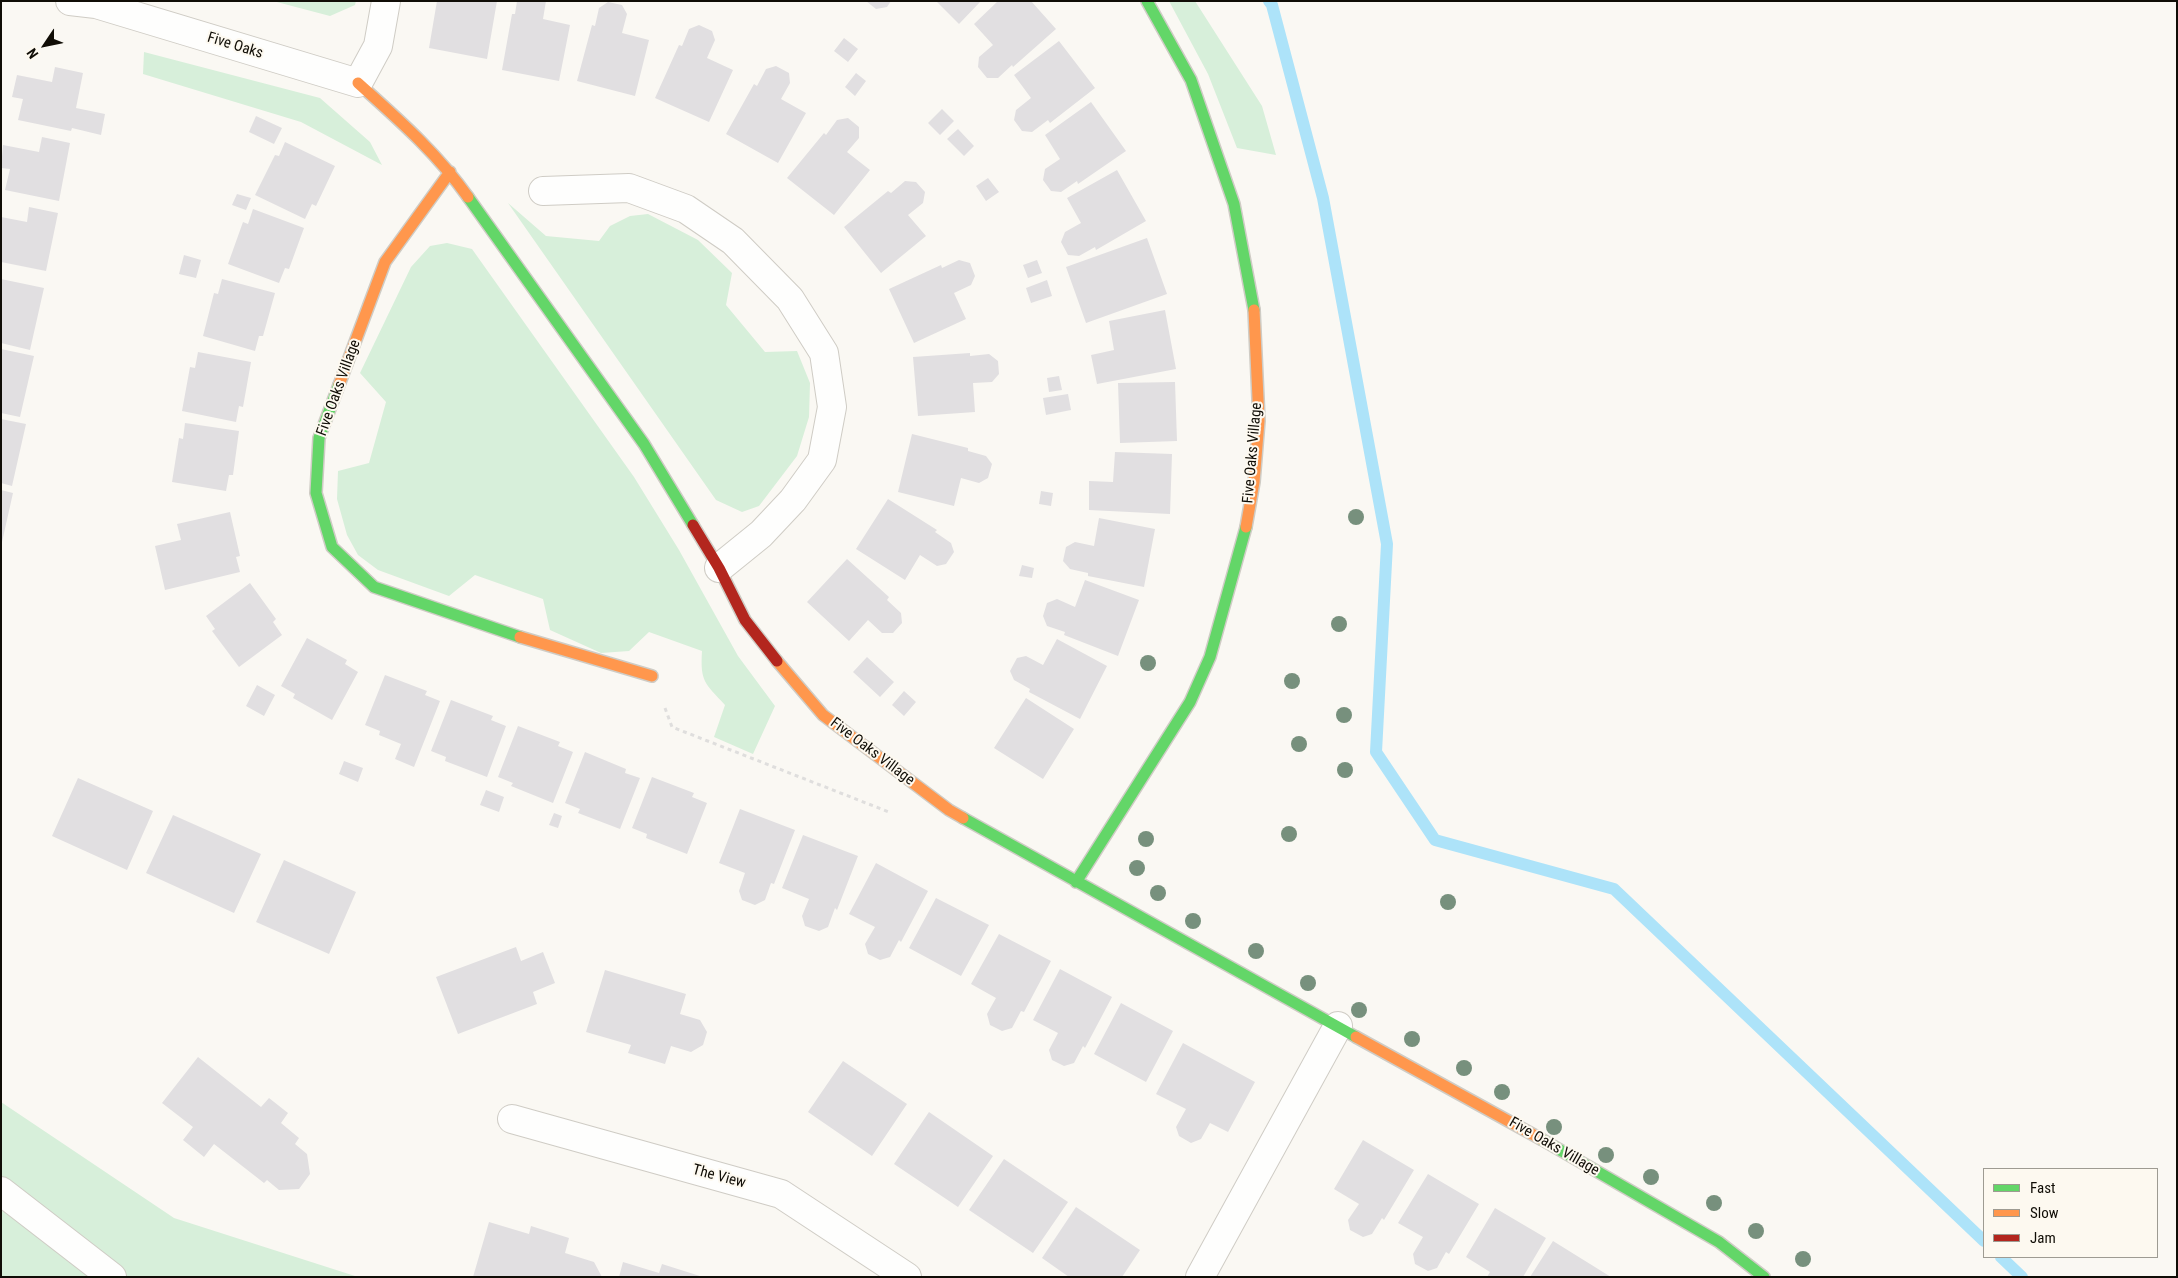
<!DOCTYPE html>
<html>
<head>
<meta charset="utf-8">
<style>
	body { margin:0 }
	#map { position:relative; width:2178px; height:1278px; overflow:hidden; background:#faf8f3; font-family:"Roboto Condensed",sans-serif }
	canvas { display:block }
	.frame { position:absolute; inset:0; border:2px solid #100d06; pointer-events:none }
	.legend { position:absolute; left:1983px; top:1168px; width:175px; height:90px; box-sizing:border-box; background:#fdf9f0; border:1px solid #9e9b92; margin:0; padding:6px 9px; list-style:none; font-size:15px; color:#100d06 }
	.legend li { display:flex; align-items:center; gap:10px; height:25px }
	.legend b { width:25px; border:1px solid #9e9b92 }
	.north { position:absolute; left:20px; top:20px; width:50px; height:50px; -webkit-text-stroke:4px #fdf9f0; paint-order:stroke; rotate:236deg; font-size:14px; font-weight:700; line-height:20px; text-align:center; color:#100d06 }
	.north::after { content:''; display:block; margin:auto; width:18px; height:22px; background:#100d06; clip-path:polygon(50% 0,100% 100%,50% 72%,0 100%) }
</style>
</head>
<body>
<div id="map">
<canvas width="2178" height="1278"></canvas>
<div class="frame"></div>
<ul class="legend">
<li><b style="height:6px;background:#63d668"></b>Fast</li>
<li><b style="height:6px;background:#ff974d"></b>Slow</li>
<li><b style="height:6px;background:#b3261e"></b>Jam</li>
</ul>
<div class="north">N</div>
</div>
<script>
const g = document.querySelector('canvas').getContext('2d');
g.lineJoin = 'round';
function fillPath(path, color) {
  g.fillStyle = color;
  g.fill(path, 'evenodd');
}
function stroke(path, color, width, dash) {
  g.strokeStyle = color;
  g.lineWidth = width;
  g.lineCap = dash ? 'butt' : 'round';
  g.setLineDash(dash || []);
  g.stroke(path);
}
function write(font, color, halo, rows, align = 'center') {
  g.font = font + ' "Roboto Condensed",sans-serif';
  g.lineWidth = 4;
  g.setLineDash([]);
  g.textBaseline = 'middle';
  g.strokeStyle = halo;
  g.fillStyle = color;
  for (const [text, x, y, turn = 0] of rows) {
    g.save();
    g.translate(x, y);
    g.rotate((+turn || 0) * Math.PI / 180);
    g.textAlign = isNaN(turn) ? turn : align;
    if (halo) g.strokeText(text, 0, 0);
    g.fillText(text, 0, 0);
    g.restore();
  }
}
fillPath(new Path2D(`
	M273 1H356L355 5 330 16Z
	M1169 1H1195L1262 106 1276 155 1237 148 1208 74Z
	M144 52 320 98 370 142 382 165 301 122 143 74Z
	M508 203 546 236 599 241 610 226 630 216 648 214 698 240 732 273 726 305 765 352 797 351 810 383 809 417 797 456 759 506 742 512 716 500Z
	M447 243 472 249 634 477 679 550 738 656 775 706 753 754 714 737 725 705C705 683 700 682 702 651L649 632 629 651 601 653 550 630 543 599 475 575 449 596 378 570 358 555 347 535 337 499 338 471 369 463 386 402 360 373 411 267 430 246Z
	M1 1102 174 1218 355 1276 1 1277Z`), '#d7efda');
stroke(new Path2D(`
	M1269 1 1272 5 1323 198 1387 544 1376 752 1435 840 1614 889 1984 1241
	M2001 1257 2022 1277`), '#ade3f9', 12);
fillPath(new Path2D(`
	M437 1H497L487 59 429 48Z
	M517 1H546L543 19 570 25 559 81 502 70 512 14H515Z
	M866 1H891L887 7 876 9Z
	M936 1H981L959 24Z
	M998 1H1031L1056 29 1013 67 1012 65 998 78H987L978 67 979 57 993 45 974 24Z
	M608 2 622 5 627 14 622 33 649 40 635 96 577 81 592 25 595 26 599 8Z
	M699 25 712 31 715 40 707 58 733 70 709 122 655 98 679 45 682 46 689 29Z
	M844 38 858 49 848 62 834 51Z
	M1059 41 1095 88 1050 123 1048 120 1032 132 1022 131 1014 120 1016 110 1031 98 1014 75Z
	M776 66 789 73 790 83 781 99 806 113 778 163 726 134 754 84 757 86 766 69Z
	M55 67 83 73 76 108 105 114 101 135 72 128 71 131 18 120 23 99 12 97 17 75 52 82Z
	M856 73 866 81 855 96 845 87Z
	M1091 102 1126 151 1078 184 1077 181 1061 192 1051 191 1043 180 1045 169 1060 159 1045 135Z
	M942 109 954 121 940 135 928 123Z
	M256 116 282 128 274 144 249 132Z
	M848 118 859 127V138L847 152 870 170 834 215 787 178 824 133 826 135 837 120Z
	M958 129 974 146 964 156 947 139Z
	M42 137 70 143 59 201 5 190 10 169 1 168 3 145 39 152Z
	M285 142 335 166 316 206 312 204 305 219 255 195 275 155 279 156Z
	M1117 170 1146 221 1096 250 1095 247 1079 256 1068 255 1061 242 1065 232 1081 223 1067 198Z
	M988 178 999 192 986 201 976 186Z
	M905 181 916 182 925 192 923 203 908 215 926 236 881 273 844 227 888 191 891 193Z
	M237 194 251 198 246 210 232 205Z
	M29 207 58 213 46 271 1 262V217L27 222Z
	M253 209 304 228 289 269 285 268 279 283 228 264 243 222 248 224Z
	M1147 238 1167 294 1086 323 1066 267Z
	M184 255 201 260 196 278 179 274Z
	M959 260 970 263 975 276 971 285 954 293 966 319 914 343 889 289 941 265 942 268Z
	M1037 260 1042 273 1028 278 1023 265Z
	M1 279 44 288 30 350 1 343Z
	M222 279 275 293 263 336H259L255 351 203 336 214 293 218 294Z
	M1047 280 1052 296 1031 303 1026 288Z
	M1165 310 1176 369 1097 384 1091 355 1114 350 1109 321Z
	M1 349 34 356 20 417 1 413Z
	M198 352 251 362 243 407 239 406 236 422 182 411 190 367 195 368Z
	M970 353V356L989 354 998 361 999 374 992 382 973 383 975 412 918 416 913 357Z
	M1059 376 1062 390 1049 392 1047 378Z
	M1175 382 1177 441 1120 443 1118 383Z
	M1068 394 1071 410 1046 415 1043 398Z
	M1 419 26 424 12 486 1 483Z
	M185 423 239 431 233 475H229L226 491 172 482 179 438 183 439Z
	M912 434 968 448V451L986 456 992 464 988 478 979 483 961 478 954 506 898 492Z
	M1115 452 1172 454 1170 514 1089 510V481L1113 482Z
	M1 490 13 493 2 542H1Z
	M1041 491 1053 493 1051 506 1039 504Z
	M888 499 937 530 935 532 951 543 954 552 946 564 937 566 920 555 905 580 856 549Z
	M230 512 240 556 236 557 240 572 165 590 155 546 181 540 177 524Z
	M1099 518 1155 529 1144 587 1088 576V573L1070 569 1063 561 1066 547 1075 542 1094 546Z
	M847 559 889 597 887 600 901 613 902 623 893 633H882L868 620 849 641 807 602Z
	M1022 565 1034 568 1032 578 1019 576Z
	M1085 580 1139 600 1118 656 1064 635 1065 632 1047 626 1043 616 1047 603 1057 599 1075 607Z
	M250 583 276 619 273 622 282 635 239 667 212 631 215 629 206 616Z
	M307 638 347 660 345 664 358 672 332 720 293 698 295 694 281 686Z
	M1057 639 1107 666 1080 719 1029 692 1030 689 1014 680 1010 671 1017 658 1026 656 1043 665Z
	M867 657 894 682 880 697 853 672Z
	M385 675 427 691 425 695 440 701 414 767 395 759 401 744 379 735 380 731 365 725Z
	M257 685 275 695 264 716 246 706Z
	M904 691 916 702 904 716 892 705Z
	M1026 698 1074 729 1043 779 994 748Z
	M451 700 493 716 491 720 506 726 487 777 445 761 446 757 431 751Z
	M518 726 560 742 558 746 573 752 553 803 511 786 513 783 498 777Z
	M585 752 626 769 625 773 640 778 620 829 578 813 580 809 565 803Z
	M344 761 363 768 358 782 339 774Z
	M652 777 694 793 692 797 707 803 687 854 646 838 647 834 632 828Z
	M78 778 153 811 127 870 52 836Z
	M486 790 504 797 499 812 480 805Z
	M740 809 795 830 774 884 771 883 765 900 755 905 742 900 739 891 745 873 719 863Z
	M554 813 562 816 558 828 549 825Z
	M173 815 261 854 234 913 146 873Z
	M803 835 858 856 837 910 835 908 828 927 819 931 805 926 802 916 809 899 782 888Z
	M284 860 356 892 329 954 256 922Z
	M876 863 928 891 901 942 899 940 890 957 880 960 868 954 865 944 875 927 849 914Z
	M936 898 989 925 961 976 909 948Z
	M999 934 1051 961 1024 1012 1021 1011 1012 1028 1002 1031 990 1025 987 1014 996 998 971 984Z
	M516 947 521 961 543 952 555 983 533 992 537 1004 458 1034 436 977Z
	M1060 969 1112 997 1085 1048 1083 1046 1074 1063 1064 1066 1052 1060 1049 1050 1058 1033 1033 1020Z
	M605 970 686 994 680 1014 700 1020 707 1032 703 1045 691 1052 671 1046 665 1064 628 1053 631 1045 586 1032Z
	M1121 1003 1173 1031 1146 1082 1094 1054Z
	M1183 1043 1255 1082 1228 1132 1210 1123 1201 1139 1191 1143 1179 1136 1176 1127 1186 1109 1156 1094Z
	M198 1057 261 1107 269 1098 288 1113 281 1123 299 1138 295 1144 307 1154 310 1174 299 1189 279 1190 267 1180 264 1183 214 1144 204 1157 183 1140 193 1127 162 1103Z
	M843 1061 907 1104 872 1156 808 1112Z
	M929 1112 993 1156 958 1207 894 1164Z
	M1363 1140 1414 1170 1384 1220 1382 1218 1372 1234 1363 1237 1350 1230 1348 1220 1359 1204 1334 1189Z
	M1004 1159 1068 1202 1033 1253 969 1210Z
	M1428 1174 1479 1204 1449 1254 1446 1252 1437 1268 1428 1271 1415 1264 1413 1254 1423 1237 1398 1223Z
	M1076 1207 1140 1250 1122 1277H1069L1042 1258Z
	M1495 1208 1546 1238 1523 1277H1487L1490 1272 1466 1257Z
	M489 1222 529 1234 531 1226 569 1238 565 1253 594 1262 602 1277H473Z
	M1553 1241 1611 1277H1530Z
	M623 1262 659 1273 662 1264 703 1277H619Z`), '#e1dfe1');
const street = new Path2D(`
	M70 1 96 4 358 83 378 46 386 1
	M543 191 629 188 686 209 733 241 790 299 824 353 832 407 822 460 793 500 761 534 719 568
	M512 1119 781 1194 907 1277
	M1 1191 112 1277
	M1200 1277 1338 1026`);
const fast = new Path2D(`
	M1147 1 1191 80 1234 204 1254 310
	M468 197 644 444 693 525
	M339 385 319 438 316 493 332 547 374 587 520 637
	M963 818 1356 1037
	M1076 882 1190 702 1210 657 1246 527
	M1541 1139 1719 1242 1764 1277`);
const slow = new Path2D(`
	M358 83C398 119 437 153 468 197
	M339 385 385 262 450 172
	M1246 527 1254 482 1259 421 1254 310
	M520 637 652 676
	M777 661 823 715 949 810 963 818
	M1356 1037 1541 1139`);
const jam = new Path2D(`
	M693 525 719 568 745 620 777 661`);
stroke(street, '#cfccc5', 30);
stroke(fast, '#cfccc5', 14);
stroke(slow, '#cfccc5', 14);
stroke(jam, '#cfccc5', 14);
stroke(new Path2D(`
	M665 708 672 727 889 812`), '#dfdedd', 3, [4, 4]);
stroke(street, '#fefefd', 28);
stroke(fast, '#63d668', 11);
stroke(slow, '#ff974d', 11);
stroke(jam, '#b3261e', 11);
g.fillStyle = '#77907d';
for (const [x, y] of [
	[1356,517],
	[1339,624],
	[1148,663],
	[1292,681],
	[1344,715],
	[1299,744],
	[1345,770],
	[1289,834],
	[1146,839],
	[1137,868],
	[1158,893],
	[1448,902],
	[1193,921],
	[1256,951],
	[1308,983],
	[1359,1010],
	[1412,1039],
	[1464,1068],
	[1502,1092],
	[1554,1127],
	[1606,1155],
	[1651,1177],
	[1714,1203],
	[1756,1231],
	[1803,1259]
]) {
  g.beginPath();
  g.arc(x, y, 8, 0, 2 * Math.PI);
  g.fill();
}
write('15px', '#100d06', '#fdf9f0', [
	["Five Oaks",235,46,17],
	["Five Oaks Village",339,388,-70],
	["Five Oaks Village",1253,453,-85],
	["Five Oaks Village",872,752,37],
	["Five Oaks Village",1554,1147,30],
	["The View",719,1177,15]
]);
</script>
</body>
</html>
